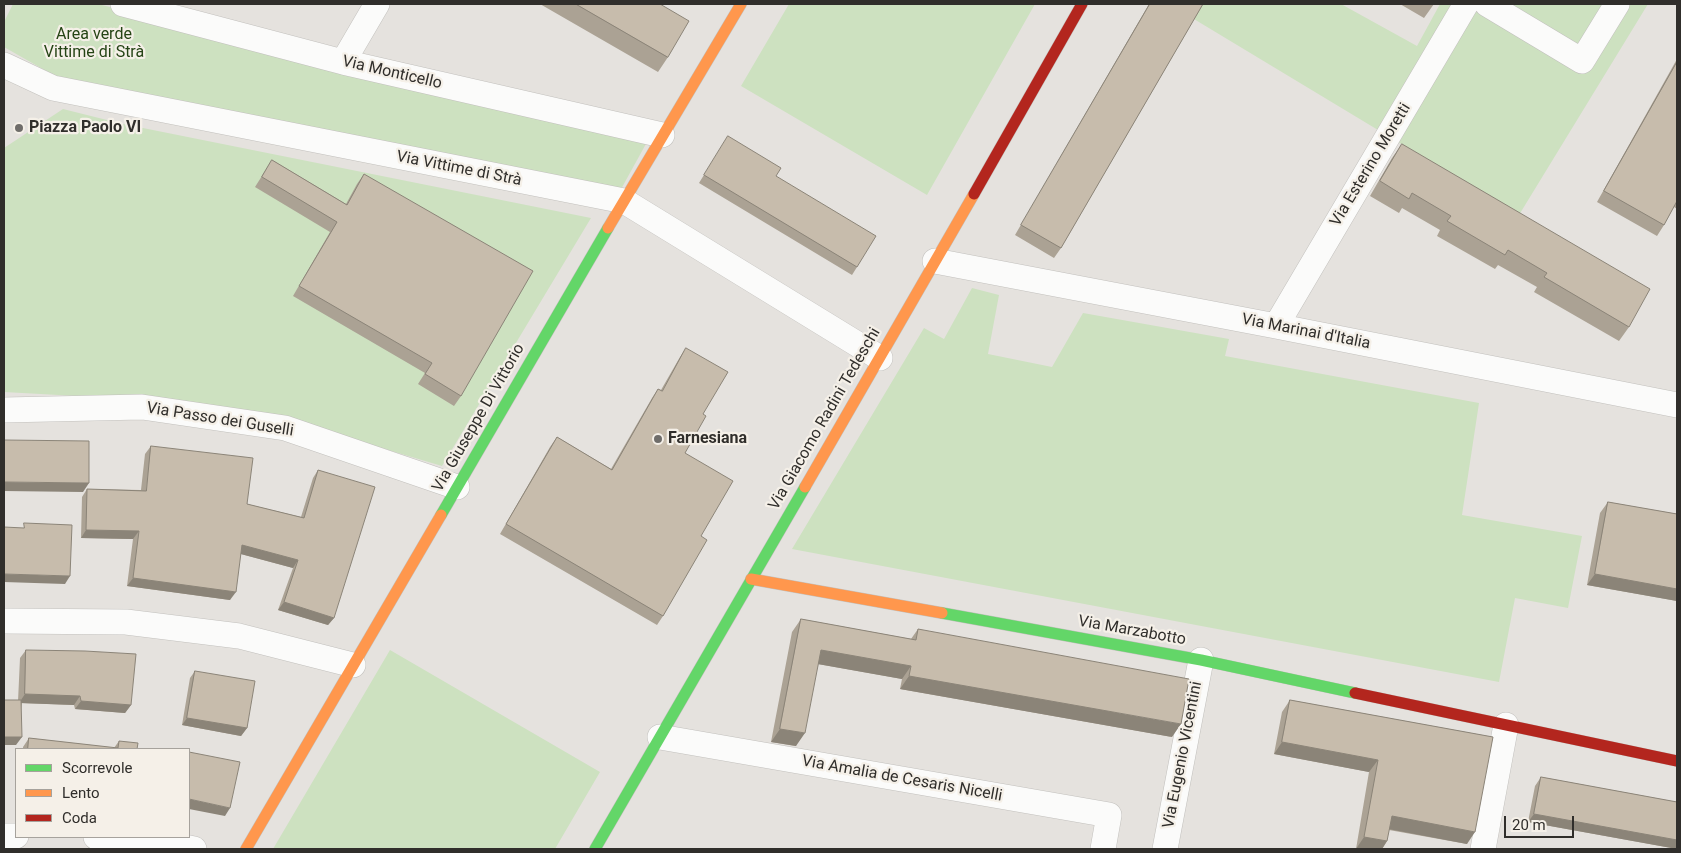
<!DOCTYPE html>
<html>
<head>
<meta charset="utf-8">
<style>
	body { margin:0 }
	#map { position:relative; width:1681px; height:853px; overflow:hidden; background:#e5e2de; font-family:Roboto,sans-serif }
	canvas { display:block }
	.frame { position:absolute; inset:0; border:5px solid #302e2b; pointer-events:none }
	.legend { position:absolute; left:15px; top:748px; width:175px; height:90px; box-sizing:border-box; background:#f5f0e8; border:1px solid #a6a29c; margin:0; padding:6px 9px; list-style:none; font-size:15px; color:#302e2b }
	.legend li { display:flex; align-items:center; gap:10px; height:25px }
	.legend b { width:25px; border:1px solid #a6a29c }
	.scale { position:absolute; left:1504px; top:816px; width:70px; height:22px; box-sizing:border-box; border:2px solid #302e2b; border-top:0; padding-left:6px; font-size:15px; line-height:18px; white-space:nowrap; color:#302e2b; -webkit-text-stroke:4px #f5f0e8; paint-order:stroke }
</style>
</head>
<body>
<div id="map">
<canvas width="1681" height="853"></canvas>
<div class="frame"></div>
<ul class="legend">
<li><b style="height:6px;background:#63d668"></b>Scorrevole</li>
<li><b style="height:6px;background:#ff974d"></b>Lento</li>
<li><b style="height:6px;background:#b3261e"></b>Coda</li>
</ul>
<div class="scale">20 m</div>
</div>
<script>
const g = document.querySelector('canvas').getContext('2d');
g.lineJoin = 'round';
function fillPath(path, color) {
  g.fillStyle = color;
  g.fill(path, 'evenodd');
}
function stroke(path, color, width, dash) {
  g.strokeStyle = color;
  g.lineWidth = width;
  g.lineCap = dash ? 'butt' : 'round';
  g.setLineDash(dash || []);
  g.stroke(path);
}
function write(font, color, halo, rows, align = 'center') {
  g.font = font + ' Roboto,sans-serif';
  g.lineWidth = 4.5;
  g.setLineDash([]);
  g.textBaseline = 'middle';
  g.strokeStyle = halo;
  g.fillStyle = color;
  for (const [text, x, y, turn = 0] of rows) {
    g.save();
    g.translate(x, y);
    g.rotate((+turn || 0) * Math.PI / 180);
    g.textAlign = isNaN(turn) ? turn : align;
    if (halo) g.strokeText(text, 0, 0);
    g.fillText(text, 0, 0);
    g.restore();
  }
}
fillPath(new Path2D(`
	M13 4H98L647 142 620 191 55 76 4 47V22Z
	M789 4H1035L927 195 741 86Z
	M1169 4H1341L1417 46 1440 4H1648L1519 215Z
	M63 109 123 124 591 218 442 466 290 421 150 400 4 392V148Z
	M972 288 999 295 988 354 1052 367 1083 313 1229 339 1225 356 1479 403 1462 515 1582 536 1568 608 1515 598 1499 682 792 549 924 328 944 339Z
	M390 650 600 772 555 849H273Z`), '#cde1c0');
const street = new Path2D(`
	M123 4 343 62 662 135
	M1487 4 1582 61 1617 4
	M343 62 377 4
	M4 65 53 88 624 201 880 358
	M935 261 1276 326 1677 405
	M1276 326 1466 4
	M4 410 142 407 285 428 457 487
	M4 621 126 622 239 636 353 665
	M660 737 1109 815 1103 849
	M4 836H16
	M96 837H135L194 849
	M1165 849 1201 660
	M1483 849 1506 725`);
const fast = new Path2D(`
	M441 515 608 228
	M942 613 1201 660 1355 693
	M595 849 805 487`);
const slow = new Path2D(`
	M608 228 741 4
	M805 487 974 194
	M751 579 942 613
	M246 849 441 515`);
const jam = new Path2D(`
	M974 194 1082 4
	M1355 693 1677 761`);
stroke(street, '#c2c0bd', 26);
stroke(fast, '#c2c0bd', 12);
stroke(slow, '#c2c0bd', 12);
stroke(jam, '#c2c0bd', 12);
stroke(street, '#fbfbfa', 25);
stroke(fast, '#63d668', 11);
stroke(slow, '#ff974d', 11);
stroke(jam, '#b3261e', 11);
fillPath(new Path2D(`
	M540 4H660L668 57 658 72Z
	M1149 4H1203L1061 248 1054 258 1015 235Z
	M1400 4H1434L1424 18Z
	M1677 59V209L1674 207 1664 225 1657 236 1597 202Z
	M728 136 776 176 857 267 852 275 699 183Z
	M1402 144 1629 327 1619 341 1534 292 1537 287 1498 265 1495 269 1437 236 1440 230 1402 208 1399 213 1370 196 1392 158Z
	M272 160 346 204 357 184 364 174 461 396 454 406 418 384 425 373 293 296 330 232 255 187Z
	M686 348 703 414 685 453 701 536 663 616 657 625 500 534 550 447 557 437 611 469 652 398 658 389 661 390 680 357Z
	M151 446 247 504 301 517 313 478 318 470 334 618 328 625 278 610 293 568 241 554 230 600 127 586 133 539 81 538 82 497 87 489 141 490 145 454Z
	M1608 502 1677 514V601L1587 585 1600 513Z
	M801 619 911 639 918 629 1172 737 900 689 902 679 818 664 796 746 771 742 792 632Z
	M26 650 131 705 125 713 75 709 74 705 22 703 16 745 20 658Z
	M195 671 247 728 241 736 182 725 190 678Z
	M1290 700 1493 737 1467 844 1389 830 1387 841 1382 849H1356L1369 772 1274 754 1282 712Z
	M29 738 114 748 119 741 137 749H23V747Z
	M1541 777 1677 802V849L1528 822 1535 786Z`), '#aba294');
fillPath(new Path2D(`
	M4 482 89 483 83 492 4 491Z
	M86 530 139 531 133 539 81 538Z
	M242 545 298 560 293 568 237 553Z
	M4 574 70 576 65 584 4 582Z
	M1595 574 1677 589V601L1587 585Z
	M133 578 236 592 230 600 127 586Z
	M284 602 334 618 328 625 278 610Z
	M821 650 911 666 902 679 812 663Z
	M909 676 1181 724 1172 737 900 689Z
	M25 694 80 696 74 705 19 703Z
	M81 701 131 705 125 713 75 709Z
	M187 718 247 728 241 736 182 725Z
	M780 729 805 733 796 746 771 742Z
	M4 737H22L16 745H4Z
	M1282 742 1378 760 1369 772 1274 754Z
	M189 799 230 808 225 816 189 809Z
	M1534 814 1677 840V849L1528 822Z
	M1392 816 1475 832 1467 844 1383 828Z
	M1364 837 1387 841 1382 849H1356Z`), '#8b8478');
const building = new Path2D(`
	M576 4H660L689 21 668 57Z
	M1150 4H1203L1061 248 1021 225Z
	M1677 62V201L1664 225 1604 191Z
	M728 136 781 168 776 176 876 236 857 267 704 175Z
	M1402 144 1650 289 1629 327 1544 277 1547 273 1508 250 1505 255 1447 221 1451 216 1412 193 1409 199 1380 181Z
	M272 160 347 205 364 174 533 271 461 396 425 374 432 363 299 286 337 222 262 177Z
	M686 348 728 372 703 414 706 416 685 453 733 481 701 536 707 540 663 616 506 524 557 437 612 470 658 389 662 391Z
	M4 440 89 441V483L4 482Z
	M151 446 253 458 247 504 304 518 318 470 375 487 334 618 284 602 298 560 242 545 236 592 133 578 139 531 86 530 87 489 146 491Z
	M1608 502 1677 514V589L1595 574Z
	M24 523 72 525 70 576 4 574V527L24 528Z
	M801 619 916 640 918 629 1189 679 1181 724 909 676 911 666 821 650 805 733 780 729Z
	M26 650 85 651 136 654 131 705 81 701 80 696 25 694Z
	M195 671 255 681 247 728 187 718Z
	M4 700H21L22 737H4Z
	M1290 700 1493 737 1475 832 1392 816 1387 841 1364 837 1378 760 1282 742Z
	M29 738 118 748 119 741 138 743 137 749H28Z
	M189 752 240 762 230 808 189 799Z
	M1541 777 1677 802V840L1534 814Z`);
fillPath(building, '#c7bcac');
stroke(building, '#8b8478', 1);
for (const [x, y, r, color] of [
	[19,128,5,"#6f6d6a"],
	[658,439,5,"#6f6d6a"]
]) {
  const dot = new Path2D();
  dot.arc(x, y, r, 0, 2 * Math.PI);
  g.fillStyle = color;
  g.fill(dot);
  stroke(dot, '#f5f0e8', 2);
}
write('16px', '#254415', '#f5f0e8', [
	["Area verde",94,35],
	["Vittime di Strà",94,53]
]);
write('16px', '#302e2b', '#f5f0e8', [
	["Via Monticello",392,73,13],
	["Via Esterino Moretti",1371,165,-59],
	["Via Vittime di Strà",459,169,11],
	["Via Marinai d'Italia",1306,332,11],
	["Via Giuseppe Di Vittorio",479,418,-60],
	["Via Giacomo Radini Tedeschi",825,419,-60],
	["Via Passo dei Guselli",220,420,9],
	["Via Marzabotto",1132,631,10],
	["Via Eugenio Vicentini",1183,755,-79],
	["Via Amalia de Cesaris Nicelli",902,779,10]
]);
write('bold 16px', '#302e2b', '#f5f0e8', [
	["Piazza Paolo VI",29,128],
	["Farnesiana",668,439]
], 'left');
</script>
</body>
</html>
